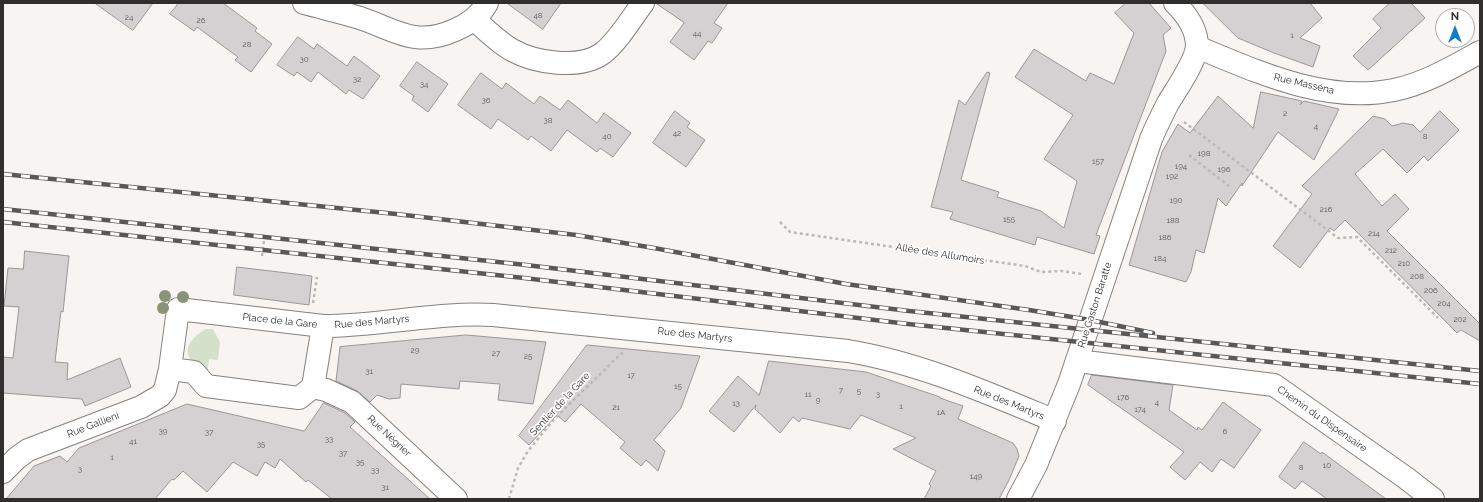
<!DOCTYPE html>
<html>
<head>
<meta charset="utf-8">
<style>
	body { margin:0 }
	#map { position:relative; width:1483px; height:502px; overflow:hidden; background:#f8f4f2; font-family:Raleway,sans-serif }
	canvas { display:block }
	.frame { position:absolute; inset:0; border:4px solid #302f2e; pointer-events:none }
	.north { position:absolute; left:1435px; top:8px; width:40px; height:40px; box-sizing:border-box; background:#fff; border:1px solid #acacab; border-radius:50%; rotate:0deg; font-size:11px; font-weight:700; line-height:16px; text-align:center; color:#302f2e }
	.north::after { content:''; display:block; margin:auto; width:14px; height:18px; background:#117dc7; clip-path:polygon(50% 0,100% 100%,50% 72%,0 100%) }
</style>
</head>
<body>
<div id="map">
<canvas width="1483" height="502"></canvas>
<div class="frame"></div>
<div class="north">N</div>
</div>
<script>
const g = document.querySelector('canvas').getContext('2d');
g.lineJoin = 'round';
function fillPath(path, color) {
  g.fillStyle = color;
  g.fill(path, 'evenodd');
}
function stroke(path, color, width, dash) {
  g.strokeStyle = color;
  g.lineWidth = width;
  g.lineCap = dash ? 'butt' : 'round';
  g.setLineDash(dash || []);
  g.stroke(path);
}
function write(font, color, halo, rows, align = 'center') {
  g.font = font + ' Raleway,sans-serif';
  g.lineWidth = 3.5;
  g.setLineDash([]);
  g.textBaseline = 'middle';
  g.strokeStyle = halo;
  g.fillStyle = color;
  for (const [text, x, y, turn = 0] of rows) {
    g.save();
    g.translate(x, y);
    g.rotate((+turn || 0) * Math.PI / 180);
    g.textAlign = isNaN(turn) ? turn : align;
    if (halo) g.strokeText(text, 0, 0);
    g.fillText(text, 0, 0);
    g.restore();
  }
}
fillPath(new Path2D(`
	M206 329H213L220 342 218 360 209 359 207 378 204 366C177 359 187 339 206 329Z`), '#d4e0ca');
const building = new Path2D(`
	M95 3H153L133 30Z
	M179 3H223L257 28 255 31 272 44 251 72 235 60 238 57 197 27 194 31 170 14Z
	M507 3H561L543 29Z
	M656 3H728L714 23 722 28 712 43 708 41 694 60 670 42 684 23Z
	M1126 3H1149L1171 28 1163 35 1166 51 1096 235 1100 236 1094 254 1037 237 1035 245 950 219 953 212 931 207 959 100 965 105 987 72 990 73 961 180 999 192 997 197 1041 211 1064 228 1077 181 1044 159 1073 115 1015 77 1034 49 1086 81 1090 73 1114 84 1134 33 1115 13Z
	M1203 3H1310L1322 18 1300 38 1320 46 1313 67 1274 53 1238 38Z
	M1390 3H1411L1425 18 1368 70 1353 56 1381 28 1373 19Z
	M298 37 314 49 317 44 347 66 354 56 380 76 363 99 349 90 346 94 318 72 311 82 297 72 294 76 277 65Z
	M417 62 448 84 428 112 412 100 414 96 400 86Z
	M481 73 502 89 506 83 534 104 540 96 560 110 568 100 597 123 604 113 631 133 613 157 600 148 597 152 567 130 551 151 531 136 528 140 498 119 491 129 458 105Z
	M1261 92 1302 101 1300 105 1304 101 1339 109 1314 160 1278 132 1242 186V183L1226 206 1218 198 1204 253 1196 250 1191 272 1186 282 1129 265 1162 152 1178 124 1190 133 1218 96 1253 128Z
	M675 111 690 123 687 127 705 140 686 167 653 143Z
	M1440 111 1459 130 1428 161 1424 156 1407 173 1383 149 1355 174 1382 206 1395 194 1409 209 1387 231 1480 324V341L1461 330 1457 333 1345 220 1334 231 1330 228 1300 268 1273 246 1312 194 1302 186 1373 116 1385 119 1392 126 1403 123 1413 125 1420 132Z
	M25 251 69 256 63 312 61 311 55 362 68 363 67 380 120 358 131 387 85 406 82 399 3 393V357L13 358 19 307 4 306 8 268 23 269Z
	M237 267 312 276 309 305 234 295Z
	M466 335 546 342 533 404 498 400 500 384 460 381 459 389 401 384 400 398 389 399 377 395 370 402 357 391 336 381 340 347Z
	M587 345 700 356 681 408 654 440 665 451 658 471 646 460 641 466 620 448 625 442 581 404 565 422 557 415 529 445 519 436Z
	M769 361 866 372 940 397V398L963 406 958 419 1013 443 1017 449 1019 456 1009 480 999 499H924L931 486 929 484 936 471 893 449 916 438 861 415 850 429 802 418 799 422 793 417 780 433 755 409 756 405 734 432 709 411 738 376 759 395Z
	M1092 375 1173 385 1169 410 1197 430 1198 427 1202 430 1223 402 1261 430 1234 468 1221 459 1212 472 1200 462 1185 480 1170 467 1184 452 1088 385Z
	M324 403 345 413 355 422 350 427 430 499H332L308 480 306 482 280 459 275 468 265 462 257 476 233 462 207 492 183 471 174 480 172 479 155 499H6L34 466 60 456 67 462 79 448 187 404 304 431Z
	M1304 442 1321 454 1322 452 1386 499H1327L1302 481 1295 489 1279 477Z`);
fillPath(building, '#d5d1d2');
stroke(building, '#9a9697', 1);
const street = new Path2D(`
	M304 3C322 8 341 12 360 18 396 30 415 48 455 30 469 24 480 16 487 3
	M474 19C486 30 498 42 512 50 535 63 580 70 603 53 618 41 631 19 643 3
	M1197 47C1258 72 1326 104 1394 90 1424 84 1453 67 1480 52
	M1077 361 1274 385 1406 478 1433 499
	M170 369 194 372 206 386 299 398 313 387 323 326
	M313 387 326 390 352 402 456 499
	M3 472 17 458 28 450 141 407 160 396 165 390 170 369 178 309 323 326C379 326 436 312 493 315L848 351C920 363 988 393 1055 421`);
const secondary = new Path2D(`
	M1018 499 1036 465 1069 384 1151 139C1156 127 1162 115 1168 103 1176 90 1196 61 1197 46 1197 30 1186 14 1175 3`);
stroke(street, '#85817e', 24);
stroke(secondary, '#85817e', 24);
stroke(new Path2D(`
	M1184 122 1338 238 1357 237 1438 318
	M1189 155 1229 186
	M780 222 790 232 1025 266 1041 272 1062 271 1082 274
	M262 256 265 232
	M313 303 317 277
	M509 499 518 468 528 451 556 417 623 352`), '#bbb8b7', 2.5, [3, 3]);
stroke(street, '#fff', 22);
stroke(secondary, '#fff', 22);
const rail = new Path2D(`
	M3 174 396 214 576 235 654 248 846 284 1029 310 1090 320 1153 333
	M3 209 526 265 909 311 1480 371
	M3 222 524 278 908 324 1480 384`);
stroke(rail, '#5a5857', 4.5);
stroke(rail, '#fff', 3, [9]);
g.fillStyle = '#899375';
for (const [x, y] of [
	[165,296],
	[183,297],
	[163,308]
]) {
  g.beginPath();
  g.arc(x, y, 6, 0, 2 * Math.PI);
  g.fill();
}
write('8px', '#595857', null, [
	["48",538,16],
	["24",129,18],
	["26",201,21],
	["44",697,34],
	["1",1292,36],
	["28",247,45],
	["30",304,60],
	["32",357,80],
	["34",424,85],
	["36",486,101],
	["2",1285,114],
	["38",548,121],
	["4",1316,127],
	["42",677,134],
	["40",607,137],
	["8",1425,137],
	["198",1204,154],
	["157",1098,162],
	["194",1181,167],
	["196",1224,170],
	["192",1172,177],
	["190",1176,201],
	["216",1326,210],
	["155",1009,220],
	["188",1173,221],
	["214",1374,234],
	["186",1165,238],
	["212",1391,251],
	["184",1160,259],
	["210",1404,264],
	["208",1417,277],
	["206",1431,291],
	["204",1444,304],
	["202",1460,320],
	["29",415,351],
	["27",496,354],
	["25",528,357],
	["31",369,372],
	["17",631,376],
	["15",678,387],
	["7",841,391],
	["5",859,392],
	["11",808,395],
	["3",878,395],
	["176",1123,398],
	["9",818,401],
	["4",1157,403],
	["13",736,404],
	["1",901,407],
	["21",616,408],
	["174",1140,410],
	["1A",941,413],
	["39",163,432],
	["6",1225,432],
	["37",209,433],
	["33",329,440],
	["41",133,442],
	["35",261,445],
	["37",343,454],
	["1",112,458],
	["35",360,463],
	["10",1327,466],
	["8",1301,468],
	["3",80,470],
	["33",375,471],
	["149",976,477],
	["31",385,488]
]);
write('10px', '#302f2e', '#fff', [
	["Rue Masséna",1304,84,13],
	["Allée des Allumoirs",940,254,9],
	["Rue Gaston Baratte",1095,305,-72],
	["Place de la Gare",280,321,6],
	["Rue des Martyrs",372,322,-5],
	["Rue des Martyrs",695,335,6],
	["Rue des Martyrs",1009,403,22],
	["Sentier de la Gare",560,404,-47],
	["Chemin du Dispensaire",1322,419,35],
	["Rue Gallieni",93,425,-21],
	["Rue Négrier",389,436,43]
]);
</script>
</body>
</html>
